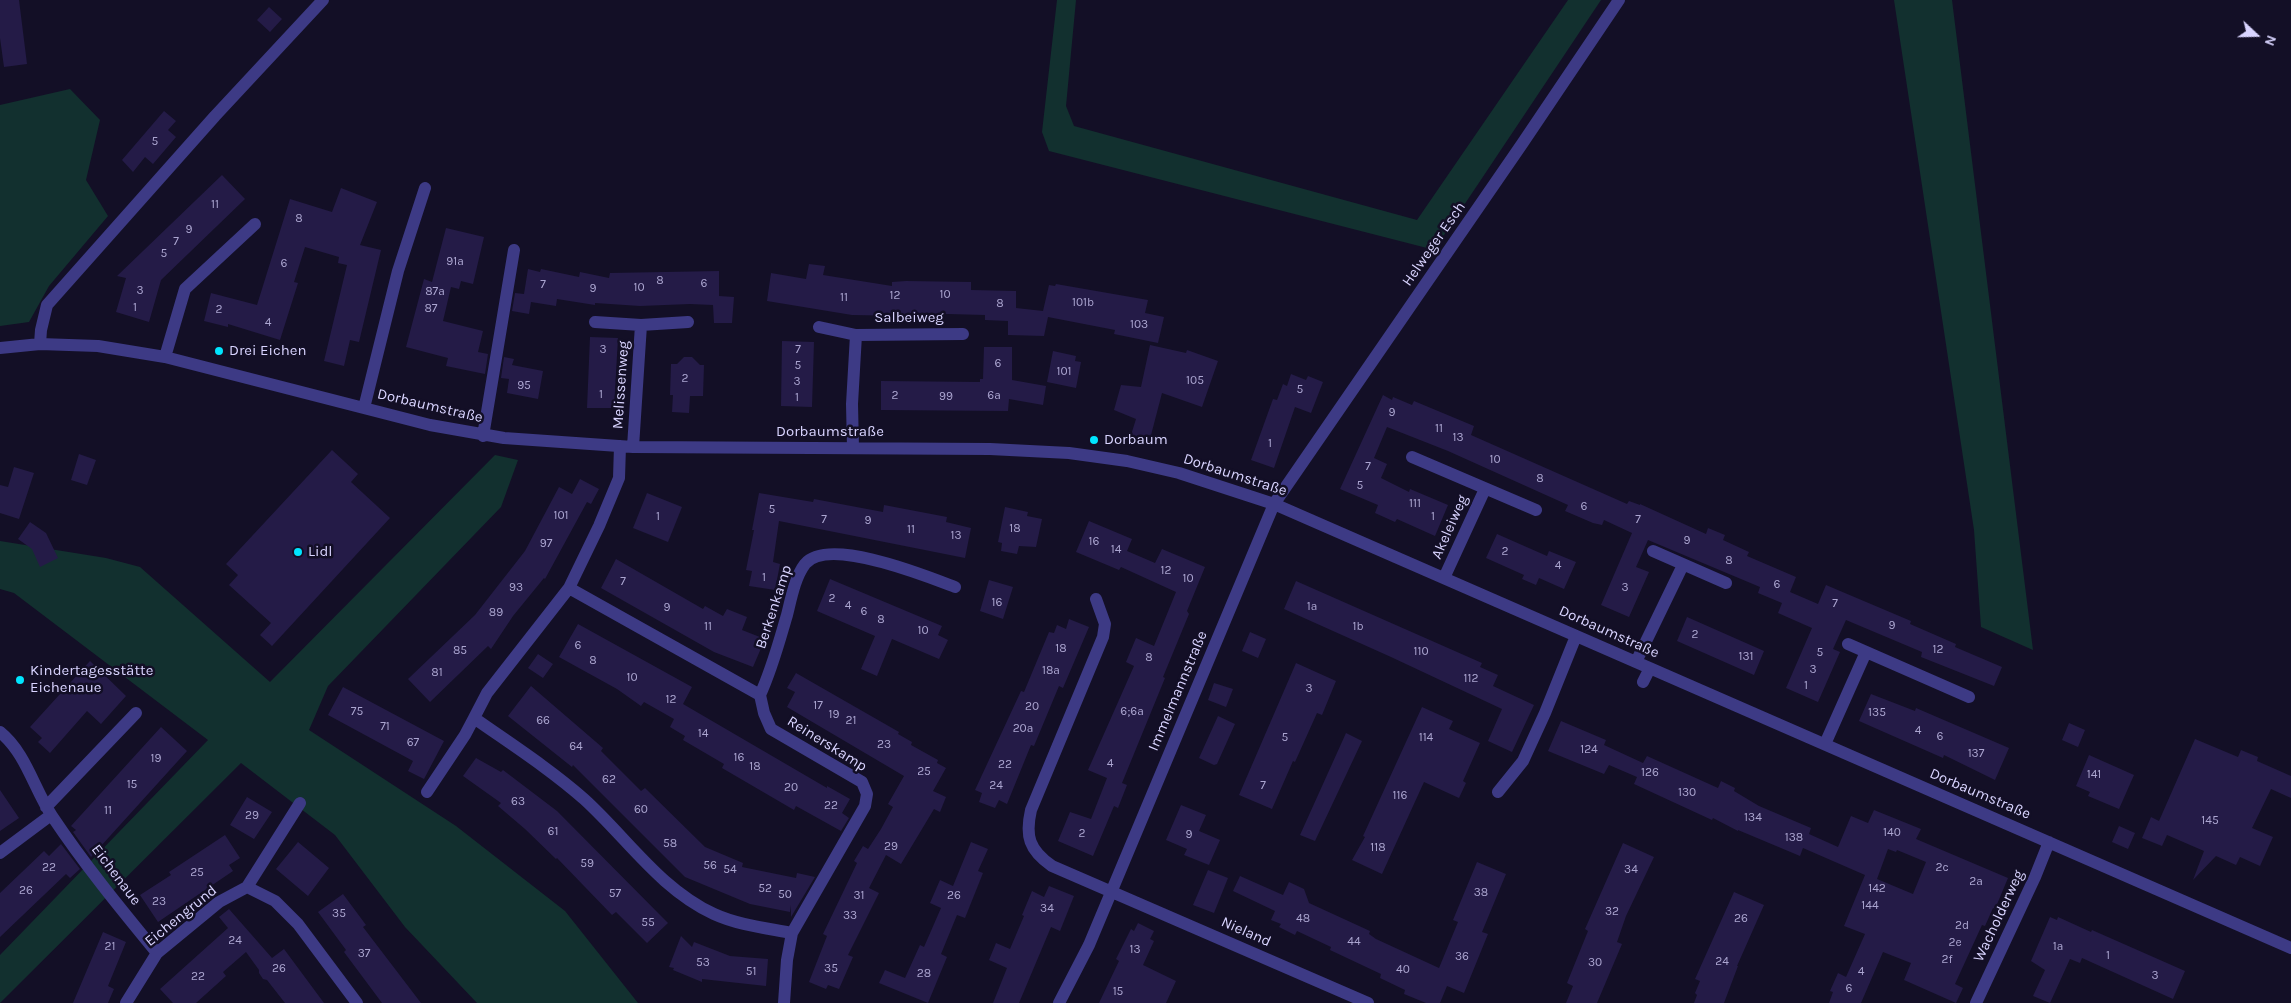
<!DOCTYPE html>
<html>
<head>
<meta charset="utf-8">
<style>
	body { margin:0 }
	#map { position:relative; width:2291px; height:1003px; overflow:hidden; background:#130f26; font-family:Karla,sans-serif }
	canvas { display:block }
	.north { position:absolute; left:2231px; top:10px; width:50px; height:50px; -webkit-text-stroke:4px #130f26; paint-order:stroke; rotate:111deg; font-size:14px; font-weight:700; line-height:20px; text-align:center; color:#d9d4ff }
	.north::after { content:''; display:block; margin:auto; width:18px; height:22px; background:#d9d4ff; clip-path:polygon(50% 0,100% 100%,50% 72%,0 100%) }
</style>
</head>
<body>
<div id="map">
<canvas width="2291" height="1003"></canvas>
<div class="north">N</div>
</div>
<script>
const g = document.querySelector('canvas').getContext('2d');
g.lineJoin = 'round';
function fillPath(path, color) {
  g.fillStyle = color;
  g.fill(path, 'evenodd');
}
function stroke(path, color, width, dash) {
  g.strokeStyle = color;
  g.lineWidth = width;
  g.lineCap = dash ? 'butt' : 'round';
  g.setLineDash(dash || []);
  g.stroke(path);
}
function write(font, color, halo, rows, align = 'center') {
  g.font = font + ' Karla,sans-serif';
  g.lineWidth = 5;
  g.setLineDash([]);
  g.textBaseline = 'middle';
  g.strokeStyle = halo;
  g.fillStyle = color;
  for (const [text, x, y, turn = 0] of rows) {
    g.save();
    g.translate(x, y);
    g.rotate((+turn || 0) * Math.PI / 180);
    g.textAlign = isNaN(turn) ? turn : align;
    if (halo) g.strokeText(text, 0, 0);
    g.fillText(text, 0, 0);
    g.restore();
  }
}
fillPath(new Path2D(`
	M1057 0H1076L1066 106 1074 126 1417 220 1568 0H1601L1420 271 1427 248 1049 151 1042 132Z
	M1894 0H1952L2033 650 1981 627 1974 530Z
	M70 89 100 120 86 180 108 216 49 286 29 322 0 326V105Z
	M495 455 518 460 501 507 328 686 309 730 456 826 565 911 638 1003H477L405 927 335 835 241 763 0 1003V955L208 740 14 593 0 589V541L106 558 140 567 270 682Z`), '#12302f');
fillPath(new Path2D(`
	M0 0H19L27 64 4 67 0 38Z
	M269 7 282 19 270 32 257 20Z
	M164 111 176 121 168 130 176 137 153 164 145 157 133 172 122 160Z
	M222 175 245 199 161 280 149 322 116 312 126 278 117 276Z
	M341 188 377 202 360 245 381 250 359 342 350 340 344 366 324 361 347 265 338 263 339 257 305 247 294 282 298 283 280 340 228 324V327L204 321 211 293 257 305 290 199 332 212Z
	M446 228 484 237 473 284 461 281 459 289 451 287 443 321 483 331 478 352 488 354 485 374 446 366 448 358 406 347 424 279 432 282Z
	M809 264 825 266 823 275 892 286V282L906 281 971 282V290L1016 291V308L1043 311 1049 285 1055 286 1056 284 1148 300 1145 313 1164 317 1158 343 1114 334 1115 330 1048 317 1044 336 1008 335V321L985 320V315L910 313V316L852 315 767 301 771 273 806 279Z
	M528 269 540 272 541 269 579 277 580 272 609 278 610 273 719 271V296L734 297 732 323H714L713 305 690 304 640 306 595 303V305L557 299 556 306 531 302 529 314 512 311 515 293 524 294Z
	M590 337 618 338 614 408H587Z
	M782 341 814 342 812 407 781 406Z
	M1150 345 1186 353 1187 350 1218 361 1202 407 1162 393 1150 439 1131 435 1136 419 1114 410 1121 385 1141 387Z
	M984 347H1012V380L1046 386 1043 405 1009 399 1008 411 881 410V381L980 382V379H983Z
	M1053 351 1076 356 1075 361 1081 362 1076 388 1047 382Z
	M504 357 514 359 512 365 543 371 538 399 507 393 509 379 501 378Z
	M684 357H692L700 365H704L703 396H690L689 413 672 412 673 395H670L671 364H677Z
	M1291 374 1306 380 1308 376 1323 382 1311 413 1295 407 1274 468 1251 460 1273 399 1277 400 1283 384 1287 386Z
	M1383 395 1392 400 1393 397 1412 405 1414 401 1474 426 1471 435 1627 504 1629 501 1640 505V504L1706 534 1708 528 1725 535 1723 540 1749 552 1747 556 1796 577 1790 592 1818 604 1826 585 1911 621 1910 624 1956 644 1955 647 2002 667 1994 686 1921 657 1922 652 1846 620 1833 649 1840 652 1818 702 1786 688 1812 628 1778 613 1782 603 1758 593 1760 587 1648 540 1636 567 1649 572 1629 617 1601 605 1632 533 1604 520 1602 525 1593 523 1565 511 1568 505 1448 451 1387 427 1374 458 1387 464 1381 478 1409 492 1410 489 1448 505 1435 536 1397 519 1395 522 1375 513 1378 505 1340 489Z
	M332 450 358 474 351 482 390 518 272 646 260 635 271 623 229 585 238 575 226 564Z
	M79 454 96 460 87 485 71 480Z
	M14 467 34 473 19 519 0 513V485L8 487Z
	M580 479 599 489 591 504 587 502 545 579 544 578 513 616 491 649 488 646 430 702 408 679 475 615 525 551 559 487 572 494Z
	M647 493 682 507 668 542 633 528Z
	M759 493 813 502 814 499 883 512 884 505 947 517 946 522 971 528 965 558 779 521 773 562 780 564 775 590 749 586 752 571 746 570 754 530H752Z
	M1005 507 1028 512 1027 516 1042 519 1036 547 1019 546 1017 554 1001 551 1002 543 998 542Z
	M1089 521 1132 539 1127 551 1155 563 1162 549 1205 567 1187 611 1189 614 1163 677 1165 678 1122 783 1127 785 1118 808 1114 806 1093 856 1058 841 1070 812 1091 819 1107 778 1088 770 1134 666 1126 662 1136 638 1154 646 1176 592 1121 567 1119 570 1076 552Z
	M30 522 46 533 58 558 40 567 32 549 18 539Z
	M1497 534 1547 556 1549 551 1576 562 1564 589 1539 578 1536 585 1522 579 1524 575 1486 558Z
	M616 559 703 609 705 606 723 616 727 609 747 617 742 630 765 639 753 667 714 652 601 588Z
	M830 579 942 626 938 635 948 640 939 659 892 639 877 676 861 669 875 636 817 611Z
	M989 580 1013 587 1003 619 980 611Z
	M1296 581 1482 663 1480 667 1498 675 1493 686 1534 705 1512 752 1488 741 1502 709 1391 657 1284 609Z
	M1687 617 1764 651 1754 675 1677 641Z
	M1069 619 1089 627 1063 688 1059 686 1034 746 1031 745 1007 804 999 800 995 808 979 802 982 793 975 790 1021 691 1024 692 1049 632 1054 633 1057 625 1066 629Z
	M578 624 692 687 683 704 827 788V786L850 799 842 813 849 818 841 831 796 806 794 810 722 768 724 764 683 740 685 736 670 727 674 719 644 702 641 706 617 689 559 657Z
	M1250 632 1266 639 1258 658 1242 651Z
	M538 654 553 664 543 678 528 668Z
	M90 661 126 696 101 724 87 711 50 753 38 742 42 738 30 727Z
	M1296 663 1336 681 1322 715 1317 713 1295 762 1293 761 1272 809 1239 795Z
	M796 673 899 732 898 734 912 742 911 745 938 760 937 763 946 768 933 791 946 797 940 812 934 809 901 864 886 855 869 888 879 893 848 955 853 957 839 989 828 985 826 989 809 982 827 936 823 934 857 863 854 861 863 846 868 849 881 829 893 807 888 804 904 776 787 707 795 692 787 688Z
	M1214 683 1233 689 1226 707 1208 700Z
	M531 686 603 748 601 751 641 791 645 788 705 847 743 863 742 867 796 878 797 873 815 877 791 917V905L790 912 750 904 685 877 573 765 572 767 508 716Z
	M343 687 444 741 424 779 408 771 413 761 328 715Z
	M1871 694 1915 711 1916 708 2009 748 1995 780 1944 755 1943 758 1859 721Z
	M1422 707 1453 721 1449 729 1480 743 1463 781 1466 783 1459 798 1424 782 1382 874 1352 860 1365 837 1363 836Z
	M1218 716 1235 724 1217 764 1214 765 1199 758Z
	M1561 721 1606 740 1604 745 1643 763 1647 756 1718 788 1721 781 1735 788 1734 791 1759 806 1811 828 1809 834 1838 847 1851 816 1868 823 1874 810 1921 829 1916 839 2008 878 1995 909 1993 908 1985 926 1982 925 1955 984 1963 988 1956 1003 1904 980 1911 963 1883 952 1861 1003H1829L1833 992 1830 991 1838 973 1846 977 1865 934 1844 926 1865 875 1803 848 1800 856 1738 830V831L1713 818 1712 820 1634 784 1637 777 1609 765 1604 774 1548 751ZM1888 849 1896 852 1897 850 1926 862 1913 894 1877 879Z
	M2069 723 2085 730 2078 747 2062 740Z
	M161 727 187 751 91 857 73 832 76 830 71 826Z
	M1346 733 1362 741 1315 841 1300 835Z
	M2195 739 2238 757 2241 750 2258 757 2257 761 2291 776V798L2271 789 2252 828 2273 837 2260 866 2240 857 2236 865 2216 856 2193 880 2204 851 2167 835 2162 846 2142 838 2151 817 2159 821Z
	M2089 755 2134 775 2119 809 2088 796 2090 792 2076 786Z
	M476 758 501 772 503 770 557 811 668 923 647 943 616 912 612 915 557 858 556 859 525 829 498 806 501 803 463 776Z
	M0 790 19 818 0 831Z
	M247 797 272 812 254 839 230 825Z
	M1181 805 1206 815 1199 831 1220 840 1209 865 1184 855 1187 849 1166 840Z
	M2119 826 2135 833 2128 849 2112 842Z
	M225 835 240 858 229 865 233 871 158 922 140 895 171 875 169 872Z
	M298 842 329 868 308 896 276 869Z
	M971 842 988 849 978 871 983 873 965 918 957 915 941 954 947 957 928 1003 879 983 885 970 905 978 920 945 924 947 941 908 930 903 940 880 953 886Z
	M1623 843 1654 857 1626 916 1617 942 1622 944 1597 1003H1566L1573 986 1567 983 1588 931 1585 929Z
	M61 844 80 869 70 878 66 874 0 937V893L44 851 49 856Z
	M1477 862 1506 874 1482 932 1488 934 1464 993 1447 986 1440 1003H1426L1404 994 1405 990 1380 978 1381 974 1330 950 1331 947 1297 931 1295 935 1279 927 1281 924 1271 920 1275 911 1233 891 1240 876 1283 895 1289 882 1304 889 1309 903 1370 931 1369 934 1376 939 1439 968 1458 922 1453 920Z
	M1208 870 1228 878 1214 913 1193 905Z
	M1049 886 1074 896 1060 931 1051 927 1019 1003H993L1007 968 989 960 996 943 1010 949 1024 916 1022 915 1032 891 1044 897Z
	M1734 892 1764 905 1737 966H1738L1724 1003H1694L1697 995 1695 993 1700 981 1695 979Z
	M343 894 366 925 363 927 421 1003H382L344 952 346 950 318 912Z
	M229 909 272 958 284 949 324 1003H285L267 980 263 979 259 973V970L246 952 223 972 226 976 196 1003H173L160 989 228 928 219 917Z
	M2050 917 2057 920 2058 917 2091 932 2092 930 2185 971 2173 999 2082 958 2080 963 2070 959 2050 1003 2033 996 2045 970 2031 961Z
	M1138 923 1154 931 1150 939 1154 941 1143 965 1176 981 1166 1003H1099L1119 961 1116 959 1131 929 1134 931Z
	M103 932 126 942 108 986 114 989 108 1003H73Z
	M681 936 692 947 694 942 730 956 768 959 766 986 702 979V982L673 970 674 968 669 967Z`), '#241b47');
stroke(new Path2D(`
	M595 322 641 325 688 322
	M819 327 856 335 963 334
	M40 344 41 330 47 305 215 116 323 0
	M0 348 40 344 98 346 165 357 430 425 504 438 633 447 990 449 1069 453 1127 461 1179 473 1274 504 2291 948
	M165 357 185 289 255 224
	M364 408 398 271 425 188
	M483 436 514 250
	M620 446 619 478 599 526 569 588 487 693 474 718C511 744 550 769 584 799 627 838 660 889 714 914 738 925 766 928 792 933L787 960 784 1003
	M633 447 641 325
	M853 448 852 404 856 335
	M1412 457 1536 510
	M1653 551 1726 583
	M1444 578 1485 489
	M569 588 760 695 764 713 771 729 862 782 867 794 865 806 792 933
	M1096 599 1105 624 1103 637 1031 810C1025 836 1029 850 1052 866L1368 1003
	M1848 644 1969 697
	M1636 662 1683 565
	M1643 682 1650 668
	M760 695C772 669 779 642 787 615 791 599 795 577 805 564 828 536 926 576 955 587
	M0 732C26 753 34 789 52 816 84 864 120 908 157 953
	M1825 744 1866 652
	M427 792 465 735 474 718
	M1498 792 1523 761 1545 713 1576 636
	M46 807 136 713
	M0 853 51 815
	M247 887 300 803
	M126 1003 157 953 219 902 247 887 275 901 298 924 357 1003
	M1059 1003 1089 945 1274 504 1522 144 1619 0
	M1976 1003 2035 877 2049 842`), '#3d3a85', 12);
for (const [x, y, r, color] of [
	[219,351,5,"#00e5ff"],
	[1094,440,5,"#00e5ff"],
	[298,552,5,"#00e5ff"],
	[20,680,5,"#00e5ff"]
]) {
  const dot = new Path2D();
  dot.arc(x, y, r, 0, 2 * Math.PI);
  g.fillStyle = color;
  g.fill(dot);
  stroke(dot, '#130f26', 2);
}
write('12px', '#aca6d1', null, [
	["5",155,142],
	["11",215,205],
	["8",299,219],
	["9",189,230],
	["7",176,242],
	["5",164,254],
	["91a",455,262],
	["6",284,264],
	["8",660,281],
	["6",704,284],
	["7",543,285],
	["10",639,288],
	["9",593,289],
	["3",140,291],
	["87a",435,292],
	["10",945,295],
	["12",895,296],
	["11",844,298],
	["101b",1083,303],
	["8",1000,304],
	["1",135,308],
	["87",431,309],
	["2",219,310],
	["4",268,323],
	["103",1139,325],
	["3",603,350],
	["7",798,350],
	["6",998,364],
	["5",798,366],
	["101",1064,372],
	["2",685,379],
	["105",1195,381],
	["3",797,382],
	["95",524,386],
	["5",1300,390],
	["1",601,395],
	["2",895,396],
	["6a",994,396],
	["99",946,397],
	["1",797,398],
	["9",1392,413],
	["11",1439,429],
	["13",1458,438],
	["1",1270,444],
	["10",1495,460],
	["7",1368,467],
	["8",1540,479],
	["5",1360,486],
	["111",1415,504],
	["6",1584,507],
	["5",772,510],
	["101",561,516],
	["1",658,517],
	["1",1433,517],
	["7",824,520],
	["7",1638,520],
	["9",868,521],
	["18",1015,529],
	["11",911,530],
	["13",956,536],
	["9",1687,541],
	["16",1094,542],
	["97",546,544],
	["14",1116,550],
	["2",1505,552],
	["8",1729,561],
	["4",1558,566],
	["12",1166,571],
	["1",764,578],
	["10",1188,579],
	["7",623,582],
	["6",1777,585],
	["93",516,588],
	["3",1625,588],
	["2",832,599],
	["16",997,603],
	["7",1835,604],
	["4",848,606],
	["1a",1312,607],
	["9",667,608],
	["6",864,612],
	["89",496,613],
	["8",881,620],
	["9",1892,626],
	["11",708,627],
	["1b",1358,627],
	["10",923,631],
	["2",1695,635],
	["6",578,646],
	["18",1061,649],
	["12",1938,650],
	["85",460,651],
	["110",1421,652],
	["5",1820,653],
	["131",1746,657],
	["8",1149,658],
	["8",593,661],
	["3",1813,670],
	["18a",1051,671],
	["81",437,673],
	["10",632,678],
	["112",1471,679],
	["1",1806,686],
	["3",1309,689],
	["12",671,700],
	["17",818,706],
	["20",1032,707],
	["75",357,712],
	["6;6a",1132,712],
	["135",1877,713],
	["19",834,715],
	["66",543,721],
	["21",851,721],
	["71",385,727],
	["20a",1023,729],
	["4",1918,731],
	["14",703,734],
	["6",1940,737],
	["5",1285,738],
	["114",1426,738],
	["67",413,743],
	["23",884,745],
	["64",576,747],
	["124",1589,750],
	["137",1976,754],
	["16",739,758],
	["19",156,759],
	["4",1110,764],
	["22",1005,765],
	["18",755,767],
	["25",924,772],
	["126",1650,773],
	["141",2094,775],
	["62",609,780],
	["15",132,785],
	["24",996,786],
	["7",1263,786],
	["20",791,788],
	["130",1687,793],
	["116",1400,796],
	["63",518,802],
	["22",831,806],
	["60",641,810],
	["11",108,811],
	["29",252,816],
	["134",1753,818],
	["145",2210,821],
	["61",553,832],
	["140",1892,833],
	["2",1082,834],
	["9",1189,835],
	["138",1794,838],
	["58",670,844],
	["29",891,847],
	["118",1378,848],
	["59",587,864],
	["56",710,866],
	["22",49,868],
	["2c",1942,868],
	["54",730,870],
	["34",1631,870],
	["25",197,873],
	["2a",1976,882],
	["52",765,889],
	["142",1877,889],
	["26",26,891],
	["38",1481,893],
	["57",615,894],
	["50",785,895],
	["31",859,896],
	["26",954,896],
	["23",159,902],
	["144",1870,906],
	["34",1047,909],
	["32",1612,912],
	["35",339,914],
	["33",850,916],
	["48",1303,919],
	["26",1741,919],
	["55",648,923],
	["2d",1962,926],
	["24",235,941],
	["44",1354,942],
	["2e",1955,943],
	["21",110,947],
	["1a",2058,947],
	["13",1135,950],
	["37",364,954],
	["1",2108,956],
	["36",1462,957],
	["2f",1947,960],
	["24",1722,962],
	["53",703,963],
	["30",1595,963],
	["26",279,969],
	["35",831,969],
	["40",1403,970],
	["51",751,972],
	["4",1861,972],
	["28",924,974],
	["3",2155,976],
	["22",198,977],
	["6",1849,989],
	["15",1118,992]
]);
write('15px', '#d9d4ff', '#130f26', [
	["Helweger Esch",1434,244,-55],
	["Salbeiweg",909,318],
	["Melissenweg",621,385,-86],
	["Dorbaumstraße",430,406,13],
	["Dorbaumstraße",830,432],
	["Dorbaumstraße",1235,475,18],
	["Akeleiweg",1450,527,-66],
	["Berkenkamp",774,607,-72],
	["Dorbaumstraße",1609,632,24],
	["Immelmannstraße",1178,691,-67],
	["Reinerskamp",827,744,32],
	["Dorbaumstraße",1980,794,23],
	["Eichenaue",116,875,53],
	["Eichengrund",181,916,-39],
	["Wacholderweg",1999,916,-65],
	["Nieland",1246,932,24]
]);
write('15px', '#d9d4ff', '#130f26', [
	["Drei Eichen",229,351],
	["Dorbaum",1104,440],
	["Lidl",308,552],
	["Kindertagesstätte",30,671],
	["Eichenaue",30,688]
], 'left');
</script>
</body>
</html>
